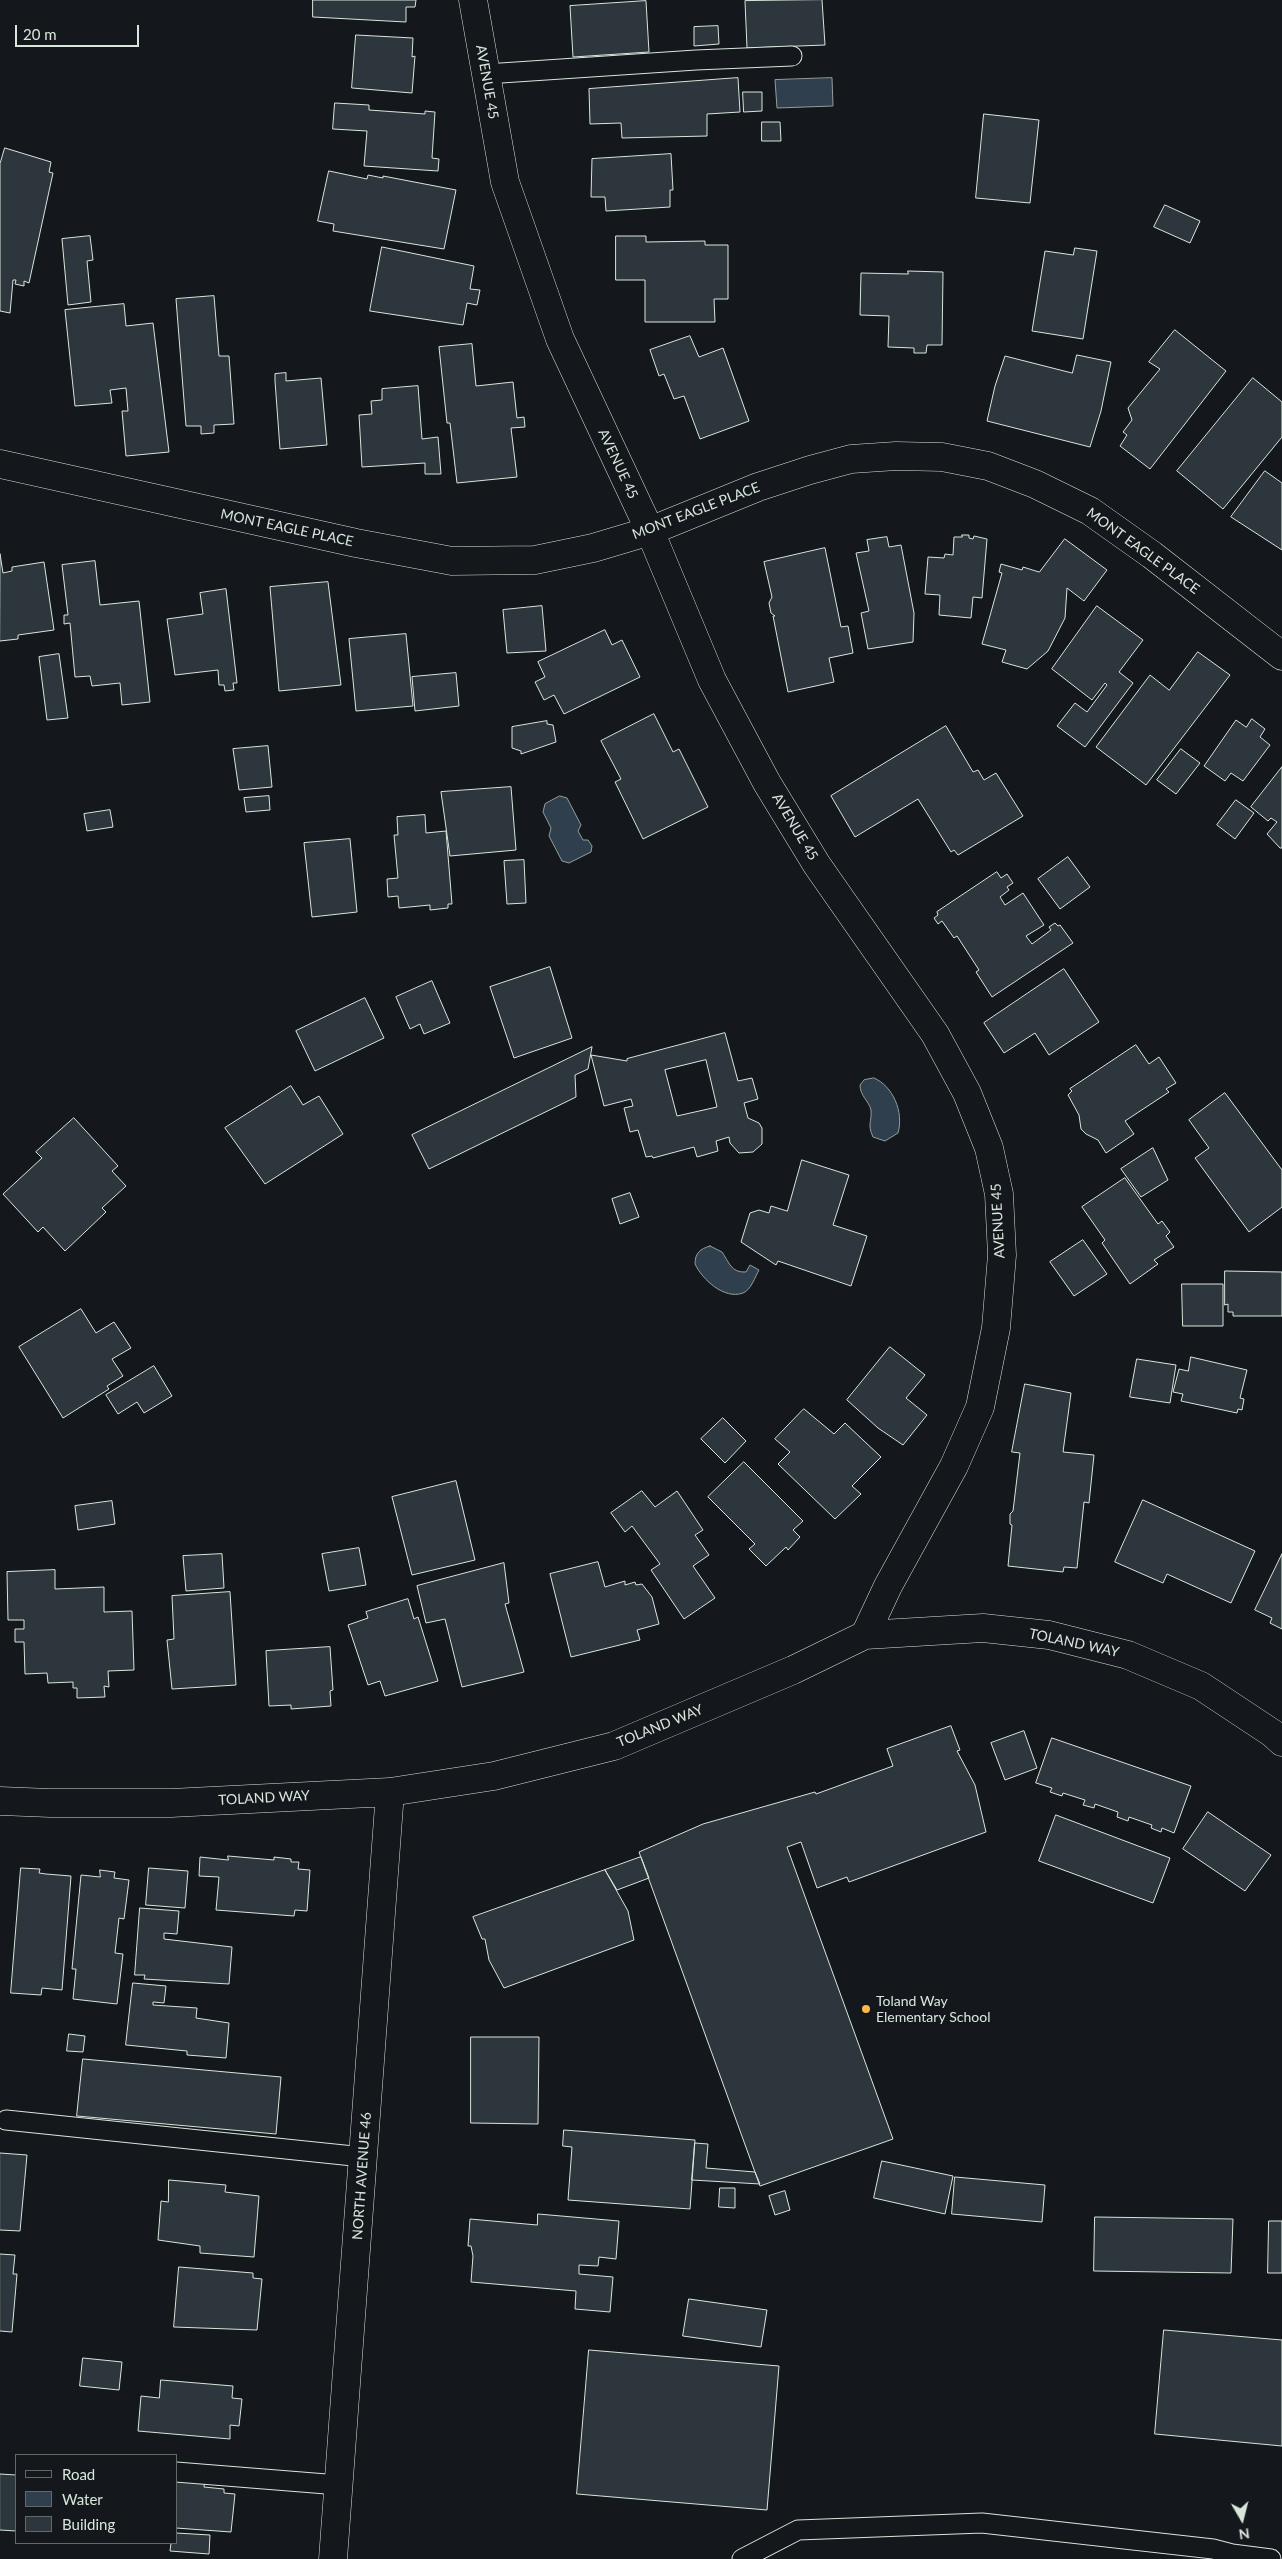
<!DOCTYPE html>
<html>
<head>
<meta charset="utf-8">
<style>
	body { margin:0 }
	#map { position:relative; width:1282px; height:2559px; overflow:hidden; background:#14181c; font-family:Lato,sans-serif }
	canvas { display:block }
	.legend { position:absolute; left:15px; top:2454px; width:162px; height:90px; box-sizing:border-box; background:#14181c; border:1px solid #626a69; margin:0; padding:6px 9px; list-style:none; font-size:15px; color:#d8e6dc }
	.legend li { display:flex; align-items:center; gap:10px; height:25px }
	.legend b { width:25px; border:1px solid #626a69 }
	.north { position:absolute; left:1217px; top:2494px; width:50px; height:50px; -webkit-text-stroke:4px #14181c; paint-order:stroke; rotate:172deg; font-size:14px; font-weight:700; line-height:20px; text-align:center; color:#d8e6dc }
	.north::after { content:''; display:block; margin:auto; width:18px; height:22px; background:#d8e6dc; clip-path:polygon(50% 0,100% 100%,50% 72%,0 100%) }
	.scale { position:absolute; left:15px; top:25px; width:124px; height:22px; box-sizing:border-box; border:2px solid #d8e6dc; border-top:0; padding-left:6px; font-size:15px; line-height:18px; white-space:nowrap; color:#d8e6dc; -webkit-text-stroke:4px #14181c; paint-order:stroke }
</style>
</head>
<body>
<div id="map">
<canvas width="1282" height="2559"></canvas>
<ul class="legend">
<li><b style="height:6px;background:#14181c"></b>Road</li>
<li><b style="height:14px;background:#2f3f4d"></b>Water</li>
<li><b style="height:14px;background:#2c363c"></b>Building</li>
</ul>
<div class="north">N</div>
<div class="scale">20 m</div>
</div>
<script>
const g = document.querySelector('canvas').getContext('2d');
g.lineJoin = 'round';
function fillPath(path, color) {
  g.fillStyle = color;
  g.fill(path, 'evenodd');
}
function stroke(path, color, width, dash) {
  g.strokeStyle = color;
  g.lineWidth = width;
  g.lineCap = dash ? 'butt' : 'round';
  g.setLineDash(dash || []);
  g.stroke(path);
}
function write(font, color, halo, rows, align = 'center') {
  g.font = font + ' Lato,sans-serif';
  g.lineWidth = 4;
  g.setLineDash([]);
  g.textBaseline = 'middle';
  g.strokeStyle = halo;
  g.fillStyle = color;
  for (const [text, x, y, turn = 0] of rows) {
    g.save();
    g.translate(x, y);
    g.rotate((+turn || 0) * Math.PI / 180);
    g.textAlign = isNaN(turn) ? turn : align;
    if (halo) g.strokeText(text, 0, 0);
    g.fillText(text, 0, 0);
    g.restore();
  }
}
const water = new Path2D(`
	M832 78 833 106 777 108 775 80Z
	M560 796 567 798 581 825 578 831 583 840H588L592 846 591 852 569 863 562 861 549 836 551 828 543 812 545 804Z
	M874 1078C893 1086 904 1112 898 1133L885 1141 873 1137C867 1124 872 1122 871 1110 869 1101 860 1096 860 1085L864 1080Z
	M710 1246 722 1252C729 1262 731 1273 746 1272L750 1265 759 1270C755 1277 751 1290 743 1293 724 1300 702 1279 695 1264 695 1253 700 1249 710 1246Z`);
fillPath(water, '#2f3f4d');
stroke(water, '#939e99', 1);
const building = new Path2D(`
	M313 0H416L415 7H406V22L313 17Z
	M822 0 825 45 747 48 745 1Z
	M646 1 649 52 573 57 570 6Z
	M718 26 719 44 694 46V27Z
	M356 35 413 38 412 57 415 56 412 93 352 88Z
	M738 78 740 112 707 114V136L622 138 621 123 590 124 589 89Z
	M743 92H762V111L744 112Z
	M335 103 369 105V110L425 114V111L435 112 432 158 439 159 438 171 364 166 367 131 333 129Z
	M984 114 1039 120 1030 203 976 198Z
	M762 122H780L781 141H762Z
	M5 148 51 162 49 172 53 173 29 283 24 281V286L15 284 16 280H13L10 313 0 311V164Z
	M671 154 673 190H670V207L606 211 605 197H591L592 159Z
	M329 171 367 179 368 175 383 178V176L456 190 444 249 333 231 334 224 318 221Z
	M1165 205 1200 221 1190 243 1154 227Z
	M90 236 93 260 87 261 91 302 68 305 62 239Z
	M616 236H646V242L705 241V245H728V299H714L715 322H645V280H616Z
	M382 247 474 266 470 289 480 290 477 305 467 303 463 325 370 311Z
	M1075 248 1097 251 1083 339 1032 331 1045 251 1073 255Z
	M908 271 943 272 942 345H927L926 353H914V348L888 347 889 316 860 315 861 273 908 274Z
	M214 296 219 356H229L234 424 214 425V433L201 434V426H186L176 299Z
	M124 304 126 326 153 323 169 452 126 456 122 411H128L126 388 110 390 112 403 75 406 65 310Z
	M1175 330 1226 371 1150 469 1120 446 1127 435 1123 432 1132 420 1128 408 1160 369 1149 362Z
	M690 336 699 357 723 348 749 421 700 439 684 396 674 399 664 374 659 376 650 350Z
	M472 344 476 386 513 382 517 418 524 417 525 427 511 428 517 477 457 483 450 423H447L439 347Z
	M1077 355 1111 362 1101 411 1090 447 987 421 995 386 1005 356 1072 373Z
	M286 373V381L321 378 327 445 280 449 275 381V374Z
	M1253 378 1282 402V437L1223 509 1177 471Z
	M418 386 422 439 438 437 441 474H425V463L362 467 359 415 372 414 371 401 382 400V389Z
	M1265 471 1282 483V550L1231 517Z
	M962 535H969V538L973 539 974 536 987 539 982 598 973 597 971 618 939 615 940 595 925 594 928 557 944 558 945 554 953 555 954 537H962Z
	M887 537 889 547 901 545 914 613 913 642 868 649 861 613 869 611 856 553 869 551 867 540Z
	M1065 539 1107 570 1084 601 1067 588 1065 618 1048 651 1027 669 1002 662 1006 650 982 644 1002 573 999 572 1001 564 1022 570 1023 567 1039 572Z
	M825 548 841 627 848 626 853 653 829 658 834 682 788 692 773 616H775L771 613 769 603 772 597 764 562Z
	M0 554 3 573 12 571V567L44 562 54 630 18 635V639L0 641Z
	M95 561 100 605 139 601 150 702 122 705 120 683 92 686 90 676 75 677 70 623 64 624V615H68L62 565Z
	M328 582 341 685 279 691 270 587Z
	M226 589 237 683H233L234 690 225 691 224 685H219L218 670 175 675 167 619 203 614 200 593Z
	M542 606 546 651 507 653 503 610Z
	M1097 606 1143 640 1119 672 1133 683 1085 747 1057 726 1075 703 1087 712 1107 685 1105 683 1092 700 1052 669Z
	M605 630 612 645 622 640 640 677 564 714 554 695 544 700 535 682 545 677 538 662Z
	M406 634 413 706 356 711 349 639Z
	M1198 652 1230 675 1146 785 1096 747 1150 675 1169 690Z
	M59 654 68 718 47 720 39 657Z
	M456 673 459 706 415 711 412 677Z
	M654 714 673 752 679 749 708 807 643 839 615 782 621 779 601 741Z
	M1252 719 1265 729 1260 737 1270 745 1243 781 1231 773 1225 781 1204 766 1236 720 1246 727Z
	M547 721V724L553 725 556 742 521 754V751L512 748V727Z
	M946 726 973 772 978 770 984 780 996 773 1023 816 958 855 954 850 951 852 918 799 855 837 831 796Z
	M268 746 272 787 239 790 233 749Z
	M1181 749 1200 763 1176 794 1157 780Z
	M1282 767V848H1280L1267 834 1277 822 1271 818 1268 821 1251 807Z
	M511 787 516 850 450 856 441 792Z
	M269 796 270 810 246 812 244 798Z
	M1236 800 1254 813 1235 839 1217 825Z
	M110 810 113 827 87 831 84 814Z
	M425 815 426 833 446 831 452 904H448V908L430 910V905L399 908 398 896 388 897 387 879 398 878 394 835H398L397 817Z
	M350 839 357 912 312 917 304 843Z
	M1068 857 1090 887 1060 909 1038 879Z
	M524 860 526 903 507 904 504 861Z
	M997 872 1001 878 1007 874 1013 883 1007 887 1009 890 1000 897 1005 905 1023 893 1044 925 1026 936 1032 944 1051 930 1049 927 1055 923 1058 926 1060 925 1073 943 992 997 976 972 979 970 957 936 954 938 942 921 938 924 934 918 938 915 937 912Z
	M550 967 572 1038 514 1058 490 987Z
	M1064 969 1099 1022 1049 1055 1035 1033 1004 1053 984 1023Z
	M432 981 450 1023 424 1034 420 1024 410 1029 396 997Z
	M365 998 384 1038 315 1071 296 1031Z
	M725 1033 738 1081 752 1078 758 1099 744 1103 748 1118 759 1123 762 1128V1144L753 1152 739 1153 730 1143 729 1137 716 1141 718 1151 697 1157 694 1147 653 1158 652 1156 646 1157 638 1130 630 1132 624 1108 633 1106 631 1099 604 1106 591 1055 627 1061V1059ZM706 1060 717 1107 677 1116 665 1070Z
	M1136 1045 1149 1064 1159 1057 1176 1083 1166 1089 1169 1092 1125 1121 1134 1134 1106 1153 1098 1140 1086 1134 1081 1129 1079 1115 1068 1095 1072 1091 1070 1089Z
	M592 1047 588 1069 575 1075 576 1097 429 1169 412 1135Z
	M291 1086 303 1105 319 1096 343 1134 265 1184 225 1128Z
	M1225 1093 1282 1170V1207L1249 1232 1195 1158 1209 1148 1189 1120Z
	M74 1118 118 1166 112 1171 126 1186 102 1208 106 1212 65 1251 43 1227 38 1232 3 1194 42 1158 36 1152Z
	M1153 1148 1168 1180 1141 1197 1121 1169Z
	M802 1160 849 1175 833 1225 867 1236 851 1286 778 1261 776 1265 741 1242 750 1213 759 1210 769 1213 771 1206 787 1211Z
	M1125 1178 1158 1224 1162 1221 1170 1232 1166 1236 1174 1247 1154 1260 1158 1264 1130 1284 1102 1243 1105 1240 1082 1207Z
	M630 1193 639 1217 620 1224 612 1199Z
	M1083 1240 1107 1274 1074 1296 1050 1262Z
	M1225 1271 1282 1272V1316H1233V1312H1228V1304L1225 1305Z
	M1182 1284H1223V1326H1183Z
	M81 1309 96 1333 114 1322 131 1348 112 1359 123 1376 107 1386 109 1389 63 1418 19 1347Z
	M890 1347 925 1375 906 1398 927 1415 903 1445 878 1428 847 1400Z
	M1191 1357 1247 1370 1240 1398 1244 1399 1242 1410 1238 1409 1237 1413 1181 1401 1183 1394 1173 1392 1179 1369 1188 1371Z
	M1137 1359 1176 1365 1170 1403 1130 1397Z
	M154 1366 172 1396 144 1413 137 1402 118 1414 106 1395Z
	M1025 1384 1071 1393 1063 1452 1094 1455 1089 1503 1084 1502 1077 1568 1064 1567 1063 1572 1008 1566 1012 1525 1010 1524V1514L1013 1511 1020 1453 1012 1452Z
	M804 1409 834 1434 845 1423 881 1457 852 1486 861 1494 835 1519 778 1464 790 1452 775 1439Z
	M723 1418 746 1441 725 1463 701 1439Z
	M744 1462 803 1521 793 1530 800 1537 788 1550 786 1547 766 1566 749 1549 755 1544 708 1497Z
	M456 1481 475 1560 412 1575 392 1497Z
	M642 1491 655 1507 677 1491 703 1530 695 1535 709 1555 693 1566 715 1598 684 1619 651 1570 660 1564 632 1526 625 1532 611 1513Z
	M1143 1500 1255 1551 1231 1603 1167 1574 1163 1583 1115 1562Z
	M112 1501 115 1524 78 1530 75 1506Z
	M359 1548 366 1585 329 1591 322 1554Z
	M222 1554 224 1588 186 1591 183 1556Z
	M1282 1554V1629L1270 1623 1272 1618 1255 1610Z
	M598 1562 605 1587 625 1581V1585L635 1582 636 1585 642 1584 652 1597 659 1624 637 1630 640 1640 571 1657 550 1574Z
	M504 1563 509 1603 505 1604 524 1672 462 1687 445 1619 426 1623 417 1586Z
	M55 1570V1589L104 1587V1612L132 1611 134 1670 108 1671 109 1687 104 1686 105 1697 77 1698V1688H73V1682L48 1683 47 1673 25 1674 24 1642H15V1629H24V1620H8L7 1572Z
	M230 1592 236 1685 172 1689 167 1640 174 1639 172 1596Z
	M408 1599 414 1619 418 1617 438 1681 385 1696 380 1681 368 1685 348 1625 368 1618 366 1612Z
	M330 1647 333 1690 330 1691 331 1706 291 1709V1705L269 1706 266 1651Z
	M951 1726 960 1750 957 1751 975 1785 986 1832 849 1882 847 1877 817 1888 801 1842 787 1847 893 2139 760 2186 639 1852 703 1824 815 1792 816 1794 893 1766 887 1749Z
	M1024 1731 1037 1768 1005 1780 991 1743Z
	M1052 1738 1191 1786 1174 1833 1162 1828 1161 1832 1151 1828 1152 1825 1129 1817 1128 1821 1117 1817 1118 1812 1095 1804 1094 1808 1083 1805 1085 1800 1063 1793 1062 1796 1050 1792 1052 1788 1036 1783Z
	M1208 1812 1271 1855 1245 1891 1183 1849Z
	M1056 1815 1170 1858 1153 1903 1039 1861Z
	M228 1856 274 1860V1857L291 1859V1862H299L298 1869 310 1870 307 1911 295 1910 294 1916 216 1910 219 1877 199 1876 200 1857 228 1860Z
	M641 1857 649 1878 617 1890 605 1870Z
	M21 1868 40 1869 39 1873 46 1874 71 1876 62 1990 42 1988 41 1995 11 1993Z
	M149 1868 188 1871 185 1908 146 1905Z
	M100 1870 115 1872 114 1878 129 1880 124 1919 119 1918 115 1953 123 1954 117 2004 73 1999 76 1969H72L81 1875 100 1877Z
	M605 1870 628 1911 634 1940 504 1988 489 1960 485 1939H482L473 1917Z
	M140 1908 179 1911 177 1934 164 1933V1939L232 1947 229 1984 144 1979 145 1975H135Z
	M133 1983 166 1986 164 2003 153 2002V2005L197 2008 196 2018 229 2023 226 2058 187 2055V2051L126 2045Z
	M69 2034 85 2036 83 2052 67 2051Z
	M471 2037H539L538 2124 471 2123Z
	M83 2059 281 2077 276 2134 77 2116Z
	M564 2130 695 2140 690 2209 568 2200 572 2147 563 2146Z
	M695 2143 708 2144 706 2168 755 2172 760 2184 692 2180Z
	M0 2153 27 2155 20 2231 0 2230Z
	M882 2161 953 2176 945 2214 874 2198Z
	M955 2177 1045 2185 1042 2222 952 2214Z
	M169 2180 226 2185 225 2192 259 2196 254 2257 200 2253V2246L158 2240 161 2201 168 2202Z
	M720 2188H735V2208L719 2207Z
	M785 2191 790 2210 775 2215 769 2196Z
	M538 2214 619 2221 616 2259 599 2257 598 2266 579 2265V2274L613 2277 610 2312 575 2309 576 2291 471 2282 473 2256 471 2246H468L470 2219 537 2225Z
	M1095 2217 1233 2219 1231 2273 1094 2271Z
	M1269 2221H1282V2273H1268Z
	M0 2254 15 2255 13 2274H17L12 2332 0 2331Z
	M179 2267 253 2273V2278L262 2279 257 2330 174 2327Z
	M689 2299 767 2310 761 2347 683 2336Z
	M1164 2330 1282 2340V2446L1155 2434Z
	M589 2350 779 2366 767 2510 577 2494Z
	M83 2358 122 2362 119 2390 80 2386Z
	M161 2380 233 2386 232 2398 242 2399 239 2426 230 2425V2439L138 2431 141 2396 159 2398Z
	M0 2474 16 2475V2536V2531L0 2530Z
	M176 2477 205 2479 204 2487 224 2489V2493L235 2494 231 2532 176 2528Z
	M176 2533 210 2535 209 2554 170 2551 171 2543H176Z`);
fillPath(building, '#2c363c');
stroke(building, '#d8e6dc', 1);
const service = new Path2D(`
	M486 74 696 60 792 56
	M6 2120 363 2157
	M176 2472 339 2485
	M1232 2554 1271 2559
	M742 2559 798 2530 982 2523 1213 2549 1232 2554 1233 2559`);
const minor = new Path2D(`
	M473 0 505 182 560 339 650 531 712 680 767 783 817 865 935 1034 967 1093 989 1148 999 1194 1002 1255 996 1328 980 1407 954 1466 888 1586 865 1635
	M0 464 356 543 452 561 535 560 593 548 650 531 758 487 810 470 851 459 896 456 942 457 988 466 1035 484 1090 511 1152 555 1282 656
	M0 1801 50 1803H171L390 1792 494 1776 614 1746 793 1670 865 1635 983 1628 1049 1635 1128 1655 1201 1686 1272 1733 1282 1742
	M333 2559 390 1792`);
stroke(service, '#d8e6dc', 21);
stroke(minor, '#d8e6dc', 29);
stroke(service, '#14181c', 19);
stroke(minor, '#14181c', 28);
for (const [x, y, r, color] of [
	[866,2009,5,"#ffb74d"]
]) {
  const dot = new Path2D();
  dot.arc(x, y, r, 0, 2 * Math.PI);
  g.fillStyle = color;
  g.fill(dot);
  stroke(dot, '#14181c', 2);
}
write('14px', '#d8e6dc', '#14181c', [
	["AVENUE 45",487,82,80],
	["AVENUE 45",618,464,65],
	["MONT EAGLE PLACE",696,511,-21],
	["MONT EAGLE PLACE",287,528,12],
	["MONT EAGLE PLACE",1143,551,36],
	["AVENUE 45",795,827,59],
	["AVENUE 45",998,1221,-93],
	["TOLAND WAY",1074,1643,12],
	["TOLAND WAY",660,1726,-22],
	["TOLAND WAY",264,1798,-3],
	["NORTH AVENUE 46",362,2176,-86]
]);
write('14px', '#d8e6dc', '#14181c', [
	["Toland Way",876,2001],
	["Elementary School",876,2017]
], 'left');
</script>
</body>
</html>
